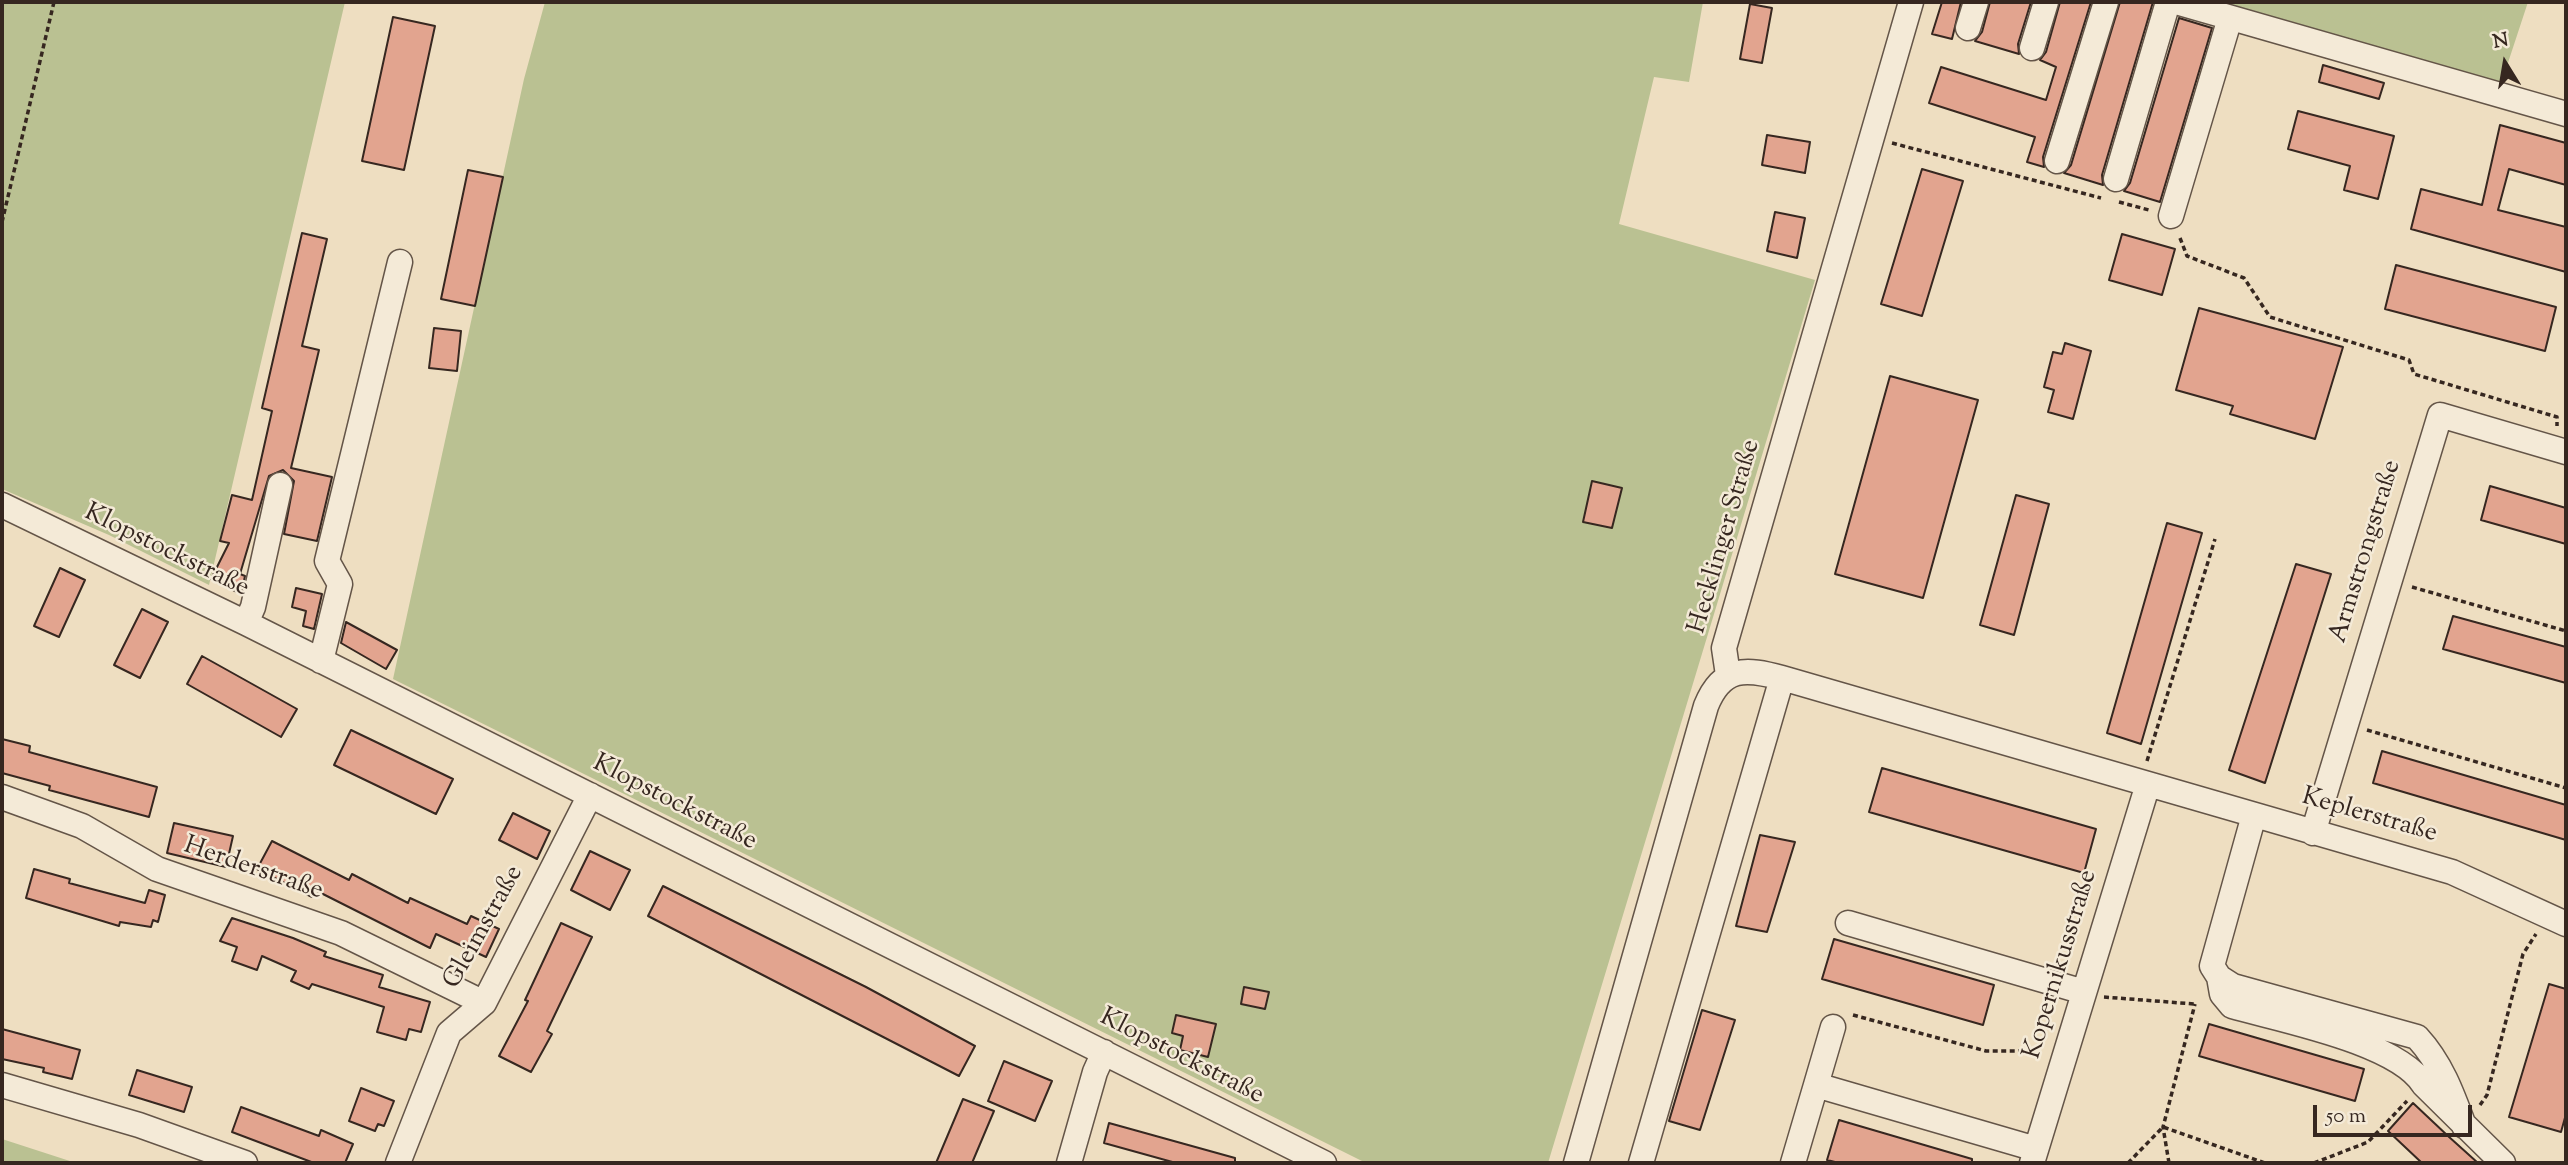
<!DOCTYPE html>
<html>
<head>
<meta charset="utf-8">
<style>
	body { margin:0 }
	#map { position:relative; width:2568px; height:1165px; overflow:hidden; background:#eedec1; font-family:"Sorts Mill Goudy",serif }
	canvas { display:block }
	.frame { position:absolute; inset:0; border:4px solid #362720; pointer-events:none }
	.north { position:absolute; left:2470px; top:28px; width:70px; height:70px; -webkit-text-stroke:5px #f4ead7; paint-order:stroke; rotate:349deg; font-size:19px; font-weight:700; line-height:28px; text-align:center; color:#362720 }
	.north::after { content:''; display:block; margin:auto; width:24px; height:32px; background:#362720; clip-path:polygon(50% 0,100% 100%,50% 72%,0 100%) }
	.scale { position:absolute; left:2313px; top:1105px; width:159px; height:32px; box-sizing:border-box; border:4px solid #362720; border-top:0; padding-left:9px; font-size:21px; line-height:24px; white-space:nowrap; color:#362720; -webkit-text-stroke:5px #f4ead7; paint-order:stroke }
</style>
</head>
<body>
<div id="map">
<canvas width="2568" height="1165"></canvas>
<div class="frame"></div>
<div class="north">N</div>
<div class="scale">50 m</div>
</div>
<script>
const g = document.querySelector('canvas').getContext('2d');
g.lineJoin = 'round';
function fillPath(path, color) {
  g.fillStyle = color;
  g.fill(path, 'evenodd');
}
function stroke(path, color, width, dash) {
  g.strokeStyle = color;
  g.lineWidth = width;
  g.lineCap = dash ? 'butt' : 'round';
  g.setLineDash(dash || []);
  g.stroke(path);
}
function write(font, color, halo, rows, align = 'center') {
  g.font = font + ' "Sorts Mill Goudy",serif';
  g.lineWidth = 5;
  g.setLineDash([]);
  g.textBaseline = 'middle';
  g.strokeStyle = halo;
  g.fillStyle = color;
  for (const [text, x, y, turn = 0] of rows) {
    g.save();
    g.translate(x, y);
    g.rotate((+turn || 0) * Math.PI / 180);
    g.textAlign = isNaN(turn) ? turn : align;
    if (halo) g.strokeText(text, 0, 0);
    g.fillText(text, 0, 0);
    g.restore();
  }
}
fillPath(new Path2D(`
	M2 2H345L209 585 109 535 2 489Z
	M545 2H1703L1689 82 1654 77 1619 224 1815 280 1548 1163H1366L393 679 524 79Z
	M2212 2H2528L2500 87Z
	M2 1139 76 1163H2Z`), '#bac192');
const building = new Path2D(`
	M1942 2H1961L1952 39 1932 34Z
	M1990 2H2031L2018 44 2019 54 1975 41 1982 32Z
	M2060 2H2091L2043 157 2044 167 2027 162 2035 137 1929 103 1941 67 2046 100 2056 67 2040 60 2046 52Z
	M2120 2H2153L2102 175 2103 185 2064 173 2071 165Z
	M1750 4 1772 8 1762 63 1740 59Z
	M393 17 435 26 404 170 362 161Z
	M2179 18 2212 28 2160 202 2124 191 2130 183Z
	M2323 65 2384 83 2379 99 2319 82Z
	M2298 111 2394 136 2378 199 2344 190 2350 166 2288 149Z
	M2500 125 2566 143V185L2509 169 2498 210 2566 227V272L2411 229 2421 189 2482 205Z
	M1767 135 1810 142 1805 173 1762 165Z
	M1922 169 1963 181 1922 316 1881 304Z
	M468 170 503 177 475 306 441 299Z
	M1775 212 1805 218 1797 258 1767 251Z
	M302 233 327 239 302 346 319 350 291 468 332 477 317 541 284 534 294 481 283 470 269 476 240 574 245 576 241 594 211 579 229 543 220 541 232 495 252 500 272 411 262 408Z
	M2122 234 2175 249 2162 295 2109 280Z
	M2396 265 2556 307 2545 351 2385 309Z
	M2199 308 2343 347 2315 439 2230 414 2233 406 2176 390Z
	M434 328 461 331 457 371 429 368Z
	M2065 343 2091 351 2073 419 2048 412 2054 390 2044 387 2053 352 2062 354Z
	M1890 376 1978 400 1923 598 1835 574Z
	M1592 481 1622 488 1612 528 1583 522Z
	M2490 486 2566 508V544L2481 520Z
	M2016 495 2049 504 2014 635 1980 625Z
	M2167 523 2202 533 2141 744 2107 733Z
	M2296 564 2331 574 2265 783 2229 770Z
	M60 568 85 580 59 637 34 626Z
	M296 588 322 594 314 629 303 626 306 611 292 607Z
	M142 609 168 622 140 678 114 665Z
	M2453 616 2566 647V683L2443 649Z
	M346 622 397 650 386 669 341 643Z
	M202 656 297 709 281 737 187 684Z
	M351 730 453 779 436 814 334 765Z
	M2 739 30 746 29 752 157 787 149 817 49 790 50 786 2 773Z
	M2382 751 2566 805V840L2373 783Z
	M1882 768 2096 829 2084 873 1869 812Z
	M513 813 550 831 537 859 499 840Z
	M174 823 233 836 226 867 167 853Z
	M1760 835 1795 842 1767 932 1736 926Z
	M272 841 349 880 352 874 408 903 410 898 467 924 471 916 499 929 486 957 436 934 430 948 315 890 312 897 257 869Z
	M590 851 630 870 610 910 571 890Z
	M34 869 70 879 69 883 145 903 149 890 165 895 158 922 153 920 151 927 120 922 119 926 26 898Z
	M663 886 866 987 975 1046 959 1076 648 916Z
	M232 918 293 938 326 952 324 956 383 975 379 987 430 1002 421 1032 409 1029 406 1040 377 1032 384 1007 312 984 309 989 291 981 296 971 262 956 257 970 232 961 237 947 220 941Z
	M561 923 592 937 547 1031 552 1034 531 1072 499 1056 528 1001 525 1000Z
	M1834 939 1994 985 1983 1025 1822 979Z
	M2549 984 2566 989V1114L2561 1132 2509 1117Z
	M1244 987 1269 992 1265 1009 1241 1004Z
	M1702 1010 1735 1020 1700 1130 1669 1121Z
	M1176 1015 1216 1024 1208 1057 1180 1050 1183 1036 1172 1033Z
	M2209 1024 2364 1069 2355 1101 2199 1056Z
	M2 1029 80 1050 72 1079 43 1072 44 1068 2 1059Z
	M1004 1061 1052 1081 1035 1121 988 1101Z
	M137 1070 192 1087 184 1112 129 1095Z
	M361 1088 394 1101 384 1126 378 1124 375 1131 349 1121Z
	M963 1099 994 1111 972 1163H936Z
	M2413 1103 2448 1136 2478 1163H2422L2388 1131Z
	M241 1107 319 1136 321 1130 353 1144 345 1163H314L232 1132Z
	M1839 1120 1972 1159V1163H1839L1827 1160Z
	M1109 1123 1235 1158V1163H1176L1104 1143Z`);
fillPath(building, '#e2a48f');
stroke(building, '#362720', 2);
const minor = new Path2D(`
	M2176 2 2566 114
	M1968 28 1976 2
	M2032 48 2046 2
	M2057 161 2106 2
	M2116 179 2168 2
	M2171 216 2230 18
	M2 505 246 623 1324 1163
	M246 623 253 607 280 485
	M321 661 340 584 327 561 400 262
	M1728 675 1724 648 1911 2
	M2 797 82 826 157 869 341 933 484 1003
	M2254 815 2212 966 2219 977 2233 986 2417 1037C2441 1063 2452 1093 2464 1126
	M2313 833 2440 415 2566 452
	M1848 923 2084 992
	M2219 977 2222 994 2232 1006C2281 1020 2398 1042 2424 1085L2503 1163
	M2 1085 139 1125 245 1163
	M1816 1085 1833 1027
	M398 1163 449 1033 484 1003 590 795
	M1069 1163 1095 1072 1104 1052
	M1576 1163 1706 706C1722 666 1746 668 1782 678L2452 872 2566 924
	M1641 1163 1782 678
	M1793 1163 1816 1085 2036 1149
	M2032 1163 2148 784`);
stroke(minor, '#645548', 27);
stroke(new Path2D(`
	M1892 143 2101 198
	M2119 202 2149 210
	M2 222 54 2
	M2180 238 2187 256 2244 278 2270 317 2409 360 2414 374 2557 417V426
	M2412 587 2566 631
	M2367 730 2566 788
	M2147 761 2215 539
	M2104 997 2194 1004
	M1853 1015 1986 1051H2025L2043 1055
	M2480 1105 2487 1095 2523 954 2536 934
	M2128 1163 2163 1127 2265 1163
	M2169 1163 2163 1127 2195 1004
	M2314 1163 2368 1142 2407 1101`), '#362720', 3.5, [5, 3.5]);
stroke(minor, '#f4ead7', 24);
write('26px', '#362720', '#f4ead7', [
	["Hecklinger Straße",1726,537,-74],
	["Klopstockstraße",166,552,26],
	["Armstrongstraße",2367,552,-73],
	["Klopstockstraße",674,804,27],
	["Keplerstraße",2369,817,16],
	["Herderstraße",253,870,19],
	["Gleimstraße",485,928,-61],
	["Kopernikusstraße",2062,965,-73],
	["Klopstockstraße",1181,1058,27]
]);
</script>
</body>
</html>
